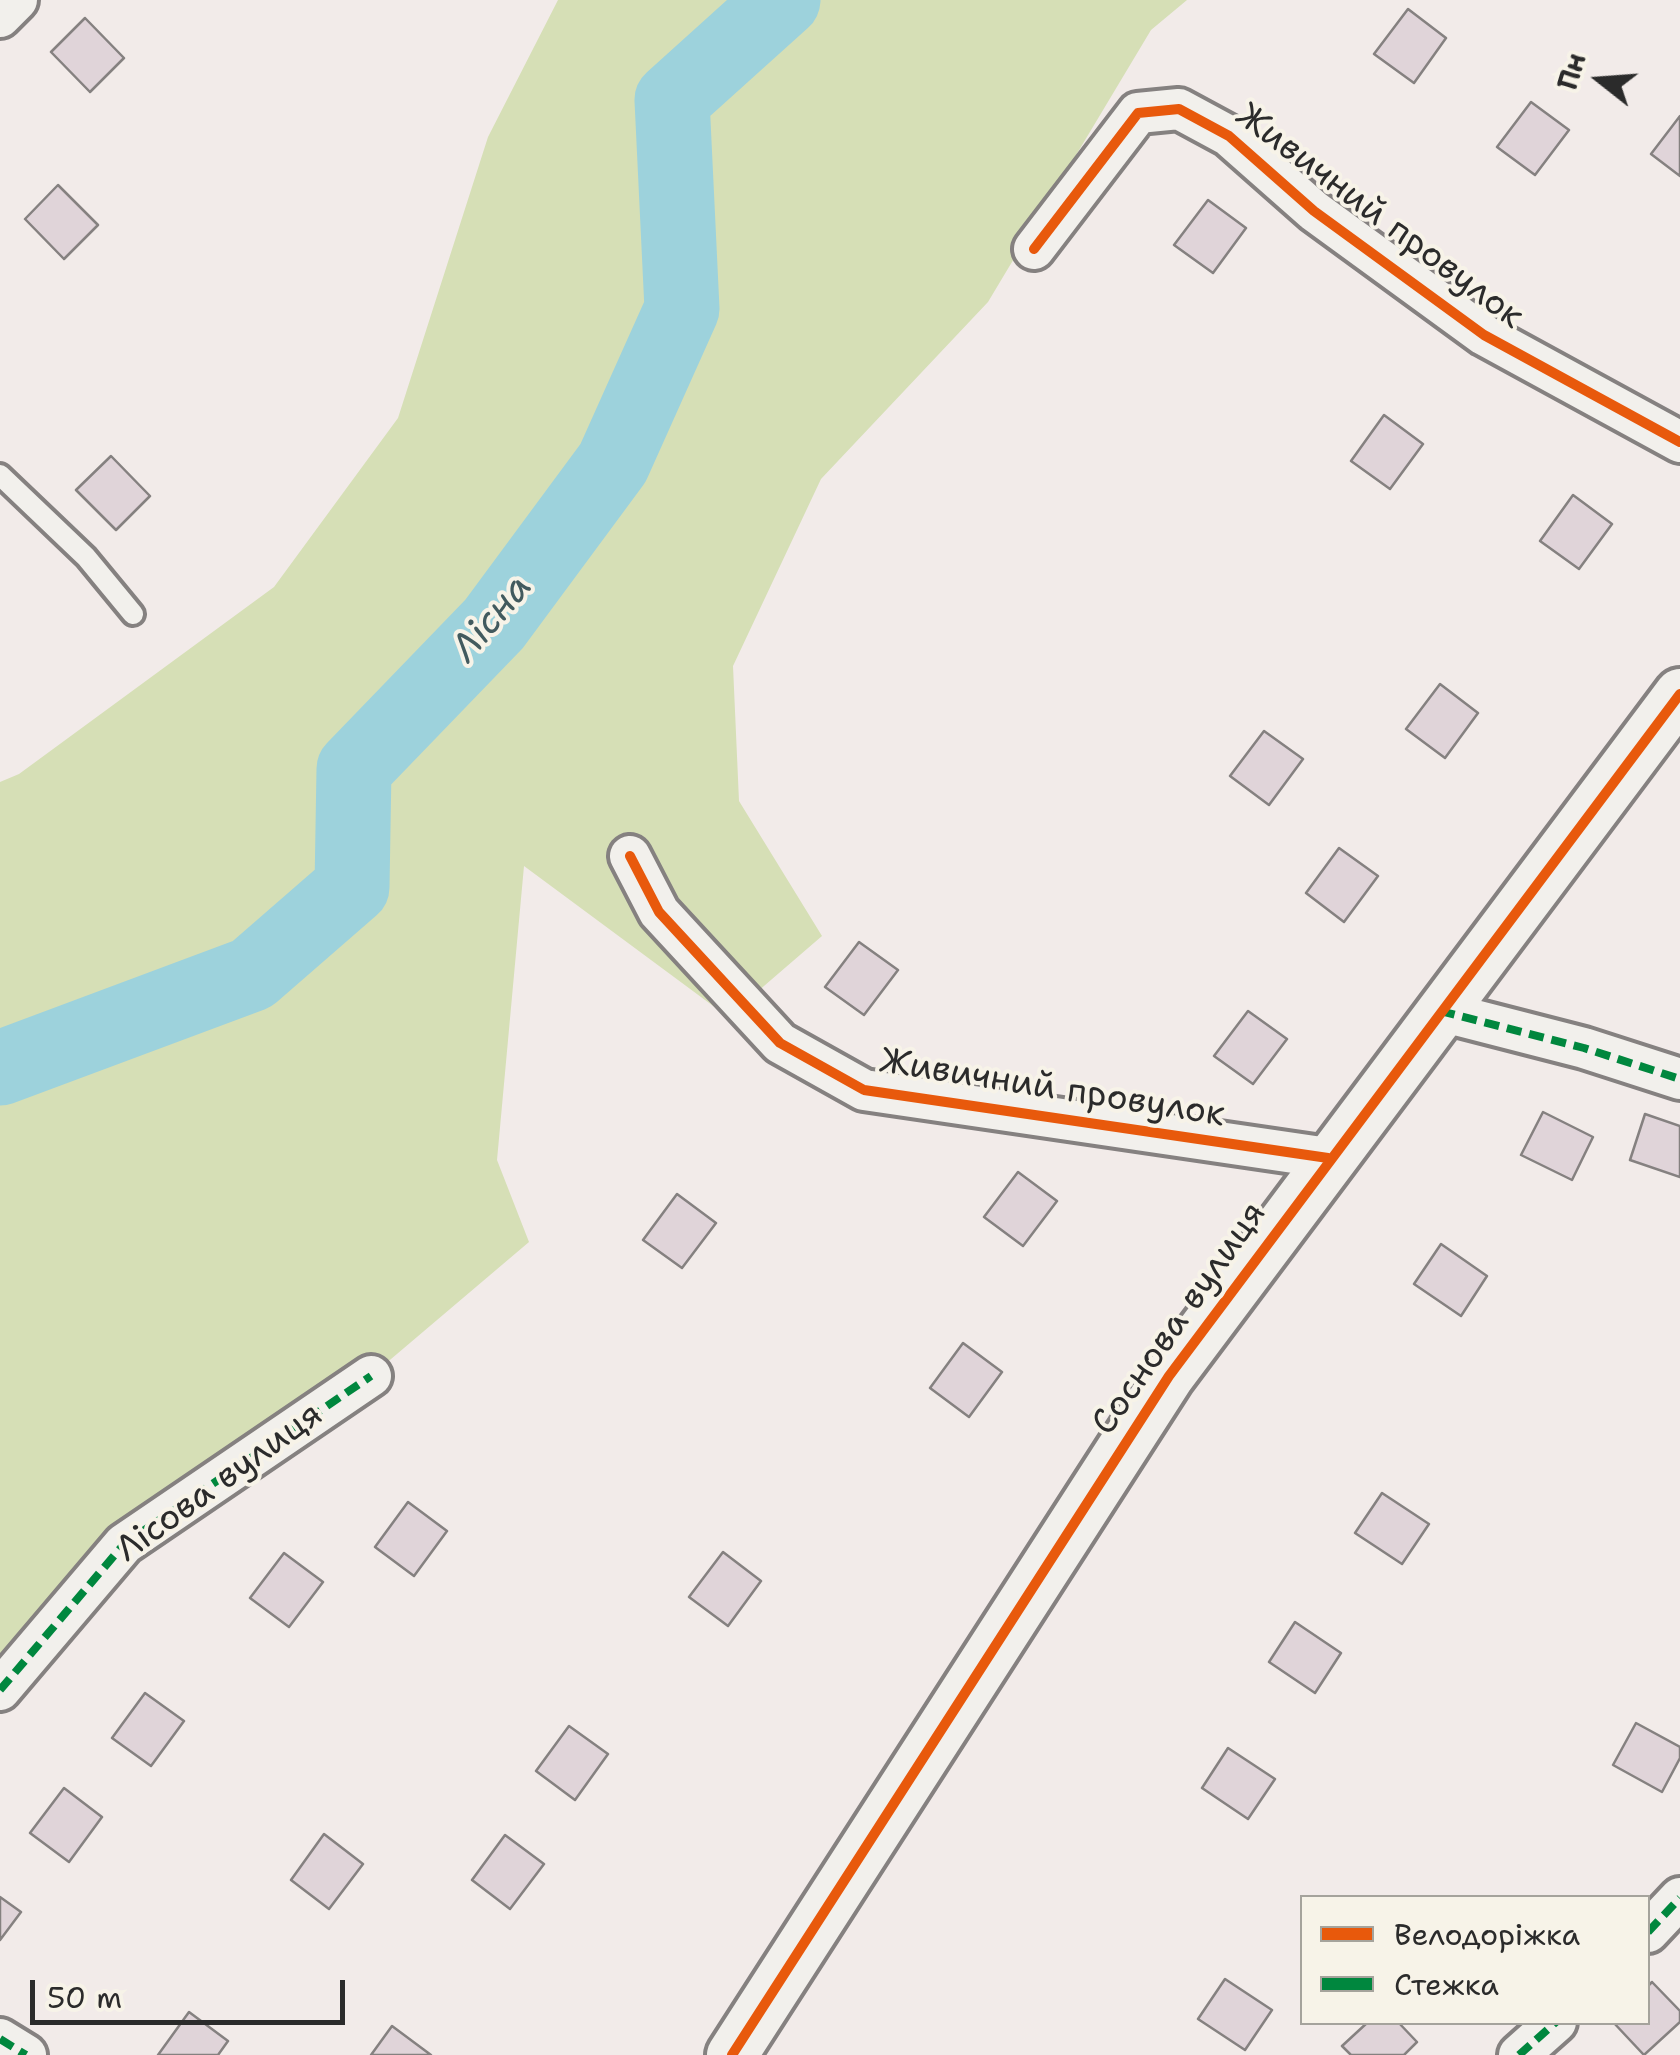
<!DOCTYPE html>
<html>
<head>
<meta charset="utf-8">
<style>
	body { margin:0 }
	#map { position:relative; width:1680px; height:2055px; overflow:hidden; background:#f2ebe9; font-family:"Shantell Sans",sans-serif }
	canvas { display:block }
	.legend { position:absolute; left:1300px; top:1895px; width:350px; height:130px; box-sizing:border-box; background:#f7f3e8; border:2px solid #a5a39c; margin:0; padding:12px 18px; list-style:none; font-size:30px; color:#2b2b2b }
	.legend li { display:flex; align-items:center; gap:20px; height:50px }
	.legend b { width:50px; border:2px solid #a5a39c }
	.north { position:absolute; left:1550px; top:30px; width:100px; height:100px; -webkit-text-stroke:8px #f7f3e8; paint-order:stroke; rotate:287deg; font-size:28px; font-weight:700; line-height:40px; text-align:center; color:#2b2b2b }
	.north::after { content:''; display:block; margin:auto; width:35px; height:45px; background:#2b2b2b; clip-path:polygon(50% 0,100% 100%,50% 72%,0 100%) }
	.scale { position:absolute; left:30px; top:1980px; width:315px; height:45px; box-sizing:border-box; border:5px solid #2b2b2b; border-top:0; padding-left:12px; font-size:30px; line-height:35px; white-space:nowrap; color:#2b2b2b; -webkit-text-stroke:8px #f7f3e8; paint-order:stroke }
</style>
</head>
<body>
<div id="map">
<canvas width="1680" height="2055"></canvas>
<ul class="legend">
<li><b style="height:12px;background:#e8590c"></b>Велодоріжка</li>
<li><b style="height:12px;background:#00873e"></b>Стежка</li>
</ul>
<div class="north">Пн</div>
<div class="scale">50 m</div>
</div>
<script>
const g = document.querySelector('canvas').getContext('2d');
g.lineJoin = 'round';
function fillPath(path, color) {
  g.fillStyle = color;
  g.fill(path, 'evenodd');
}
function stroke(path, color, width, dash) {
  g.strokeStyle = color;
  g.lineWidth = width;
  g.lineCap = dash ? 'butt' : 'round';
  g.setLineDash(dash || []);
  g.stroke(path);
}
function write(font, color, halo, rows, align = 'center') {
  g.font = font + ' "Shantell Sans",sans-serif';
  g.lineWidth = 8;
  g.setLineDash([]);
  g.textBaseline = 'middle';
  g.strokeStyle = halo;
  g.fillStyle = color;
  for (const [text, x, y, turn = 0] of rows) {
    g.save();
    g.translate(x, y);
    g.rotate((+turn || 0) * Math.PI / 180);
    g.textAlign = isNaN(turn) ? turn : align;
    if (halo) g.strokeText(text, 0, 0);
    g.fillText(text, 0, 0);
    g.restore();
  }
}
fillPath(new Path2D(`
	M558 0H1187L1151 30 988 302 821 479 733 666 739 801 822 936 728 1017 524 866 497 1160 529 1242 371 1376 124 1544 0 1690V782L19 774 274 587 398 418 488 137Z`), '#d6dfb6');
stroke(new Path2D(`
	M0 1068 252 974 352 887 354 769 494 624 613 463 682 309 672 100 783 0`), '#9dd2dc', 75);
const building = new Path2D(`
	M1408 9 1446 38 1414 83 1374 54Z
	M85 18 124 58 90 92 51 52Z
	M1531 102 1569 130 1535 175 1497 147Z
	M1680 116V176L1651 154Z
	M58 185 98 225 64 259 25 219Z
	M1208 200 1246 228 1213 273 1174 245Z
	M1384 415 1423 444 1390 489 1351 461Z
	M111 456 150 496 116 530 76 490Z
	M1573 495 1612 524 1579 569 1540 541Z
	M1440 684 1478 713 1445 758 1406 729Z
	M1264 731 1303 759 1269 805 1230 776Z
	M1339 848 1378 876 1344 922 1306 893Z
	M859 942 898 970 864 1015 825 987Z
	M1248 1011 1287 1039 1253 1084 1214 1056Z
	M1543 1112 1593 1137 1572 1180 1521 1155Z
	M1645 1114 1680 1126V1177L1630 1160Z
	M1018 1172 1057 1201 1023 1246 984 1217Z
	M677 1194 716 1223 682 1268 643 1240Z
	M1441 1244 1487 1276 1461 1316 1414 1284Z
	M963 1343 1002 1372 969 1417 930 1388Z
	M1382 1493 1429 1524 1402 1564 1355 1533Z
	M408 1502 447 1531 414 1576 375 1547Z
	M723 1552 761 1581 728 1626 689 1597Z
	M284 1553 323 1582 289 1627 250 1598Z
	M1295 1622 1341 1653 1315 1693 1269 1662Z
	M145 1693 184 1721 151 1766 112 1738Z
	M1636 1723 1680 1747V1758L1662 1792 1613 1765Z
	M569 1726 608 1754 575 1800 536 1771Z
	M1228 1748 1275 1779 1248 1819 1202 1788Z
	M64 1788 102 1817 69 1862 30 1833Z
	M324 1834 363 1864 329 1909 291 1880Z
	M505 1835 544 1864 510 1909 472 1880Z
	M0 1897 21 1912 0 1940Z
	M1225 1979 1272 2010 1245 2050 1198 2019Z
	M1652 1982 1680 2011V2022L1644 2055 1613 2022H1648V1986Z
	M189 2012 228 2041 218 2055H158Z
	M1368 2022H1398L1417 2042 1404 2055H1351L1342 2046Z
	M392 2026 431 2055H371Z`);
fillPath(building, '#e0d4d9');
stroke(building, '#858180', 2.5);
const service = new Path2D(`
	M0 475 86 557 133 614`);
const minor = new Path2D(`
	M0 17 17 0
	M1034 249 1138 113 1179 109 1229 136 1314 211 1484 335 1680 442
	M630 856 659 912 780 1043 864 1090 1328 1158
	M1440 1011 1584 1048 1680 1079
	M0 1690 124 1544 371 1376
	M1648 1932 1680 1898
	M0 2039 26 2055
	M1519 2055 1556 2022`);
const tertiary = new Path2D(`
	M732 2055 1169 1376 1680 694`);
stroke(service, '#858180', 28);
stroke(minor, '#858180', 48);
stroke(tertiary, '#858180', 58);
stroke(service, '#f2f0ec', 20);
stroke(minor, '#f2f0ec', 40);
stroke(tertiary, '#f2f0ec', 50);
stroke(new Path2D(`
	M1440 1011 1584 1048 1680 1079
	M0 1690 124 1544 371 1376
	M1648 1932 1680 1898
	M0 2039 26 2055
	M1519 2055 1556 2022`), '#00873e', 8, [15, 8]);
stroke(new Path2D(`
	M1034 249 1138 113 1179 109 1229 136 1314 211 1484 335 1680 442
	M630 856 659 912 780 1043 864 1090 1328 1158
	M732 2055 1169 1376 1680 694`), '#e8590c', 10);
write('35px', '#2b2b2b', '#f7f3e8', [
	["Живичний провулок",1379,217,37],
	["Живичний провулок",1052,1089,9],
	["Соснова вулиця",1180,1319,-55],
	["Лісова вулиця",220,1483,-36]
]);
write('italic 38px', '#425a5e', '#f7f3e8', [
	["Лісна",493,619,-50]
]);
</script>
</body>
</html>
